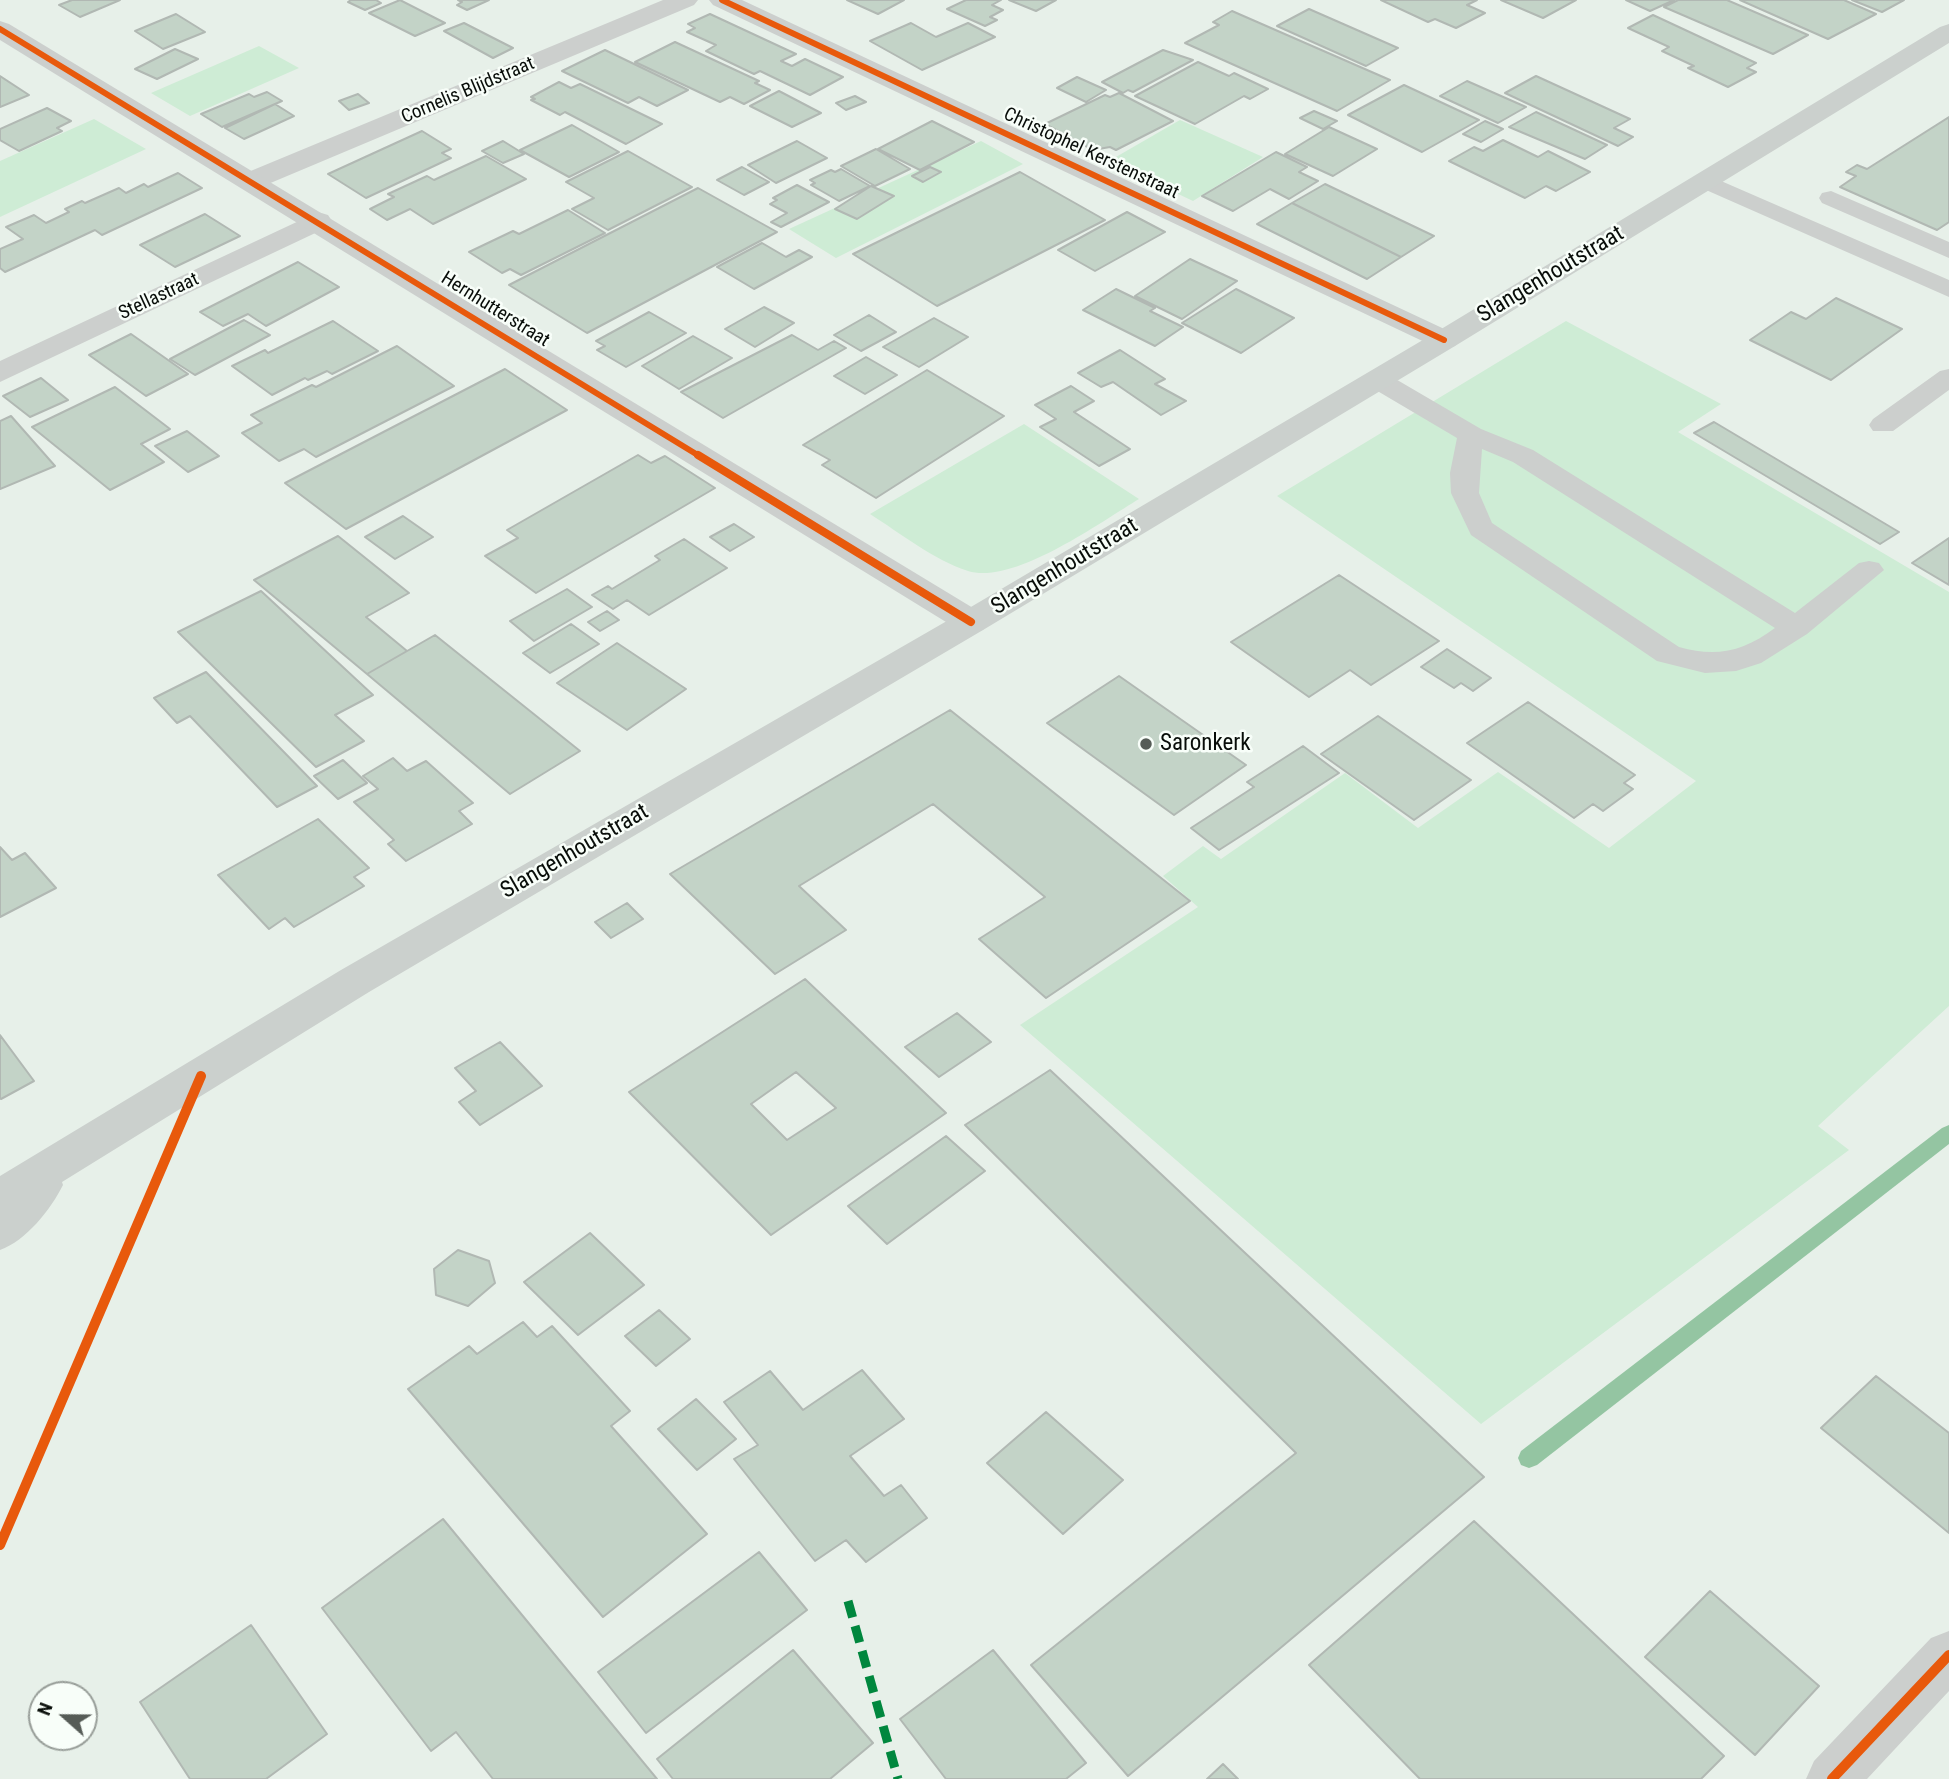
<!DOCTYPE html>
<html>
<head>
<meta charset="utf-8">
<style>
	body { margin:0 }
	#map { position:relative; width:1949px; height:1779px; overflow:hidden; background:#e7f0e9; font-family:"Roboto Condensed",sans-serif }
	canvas { display:block }
	.north { position:absolute; left:28px; top:1681px; width:70px; height:70px; box-sizing:border-box; background:#f8fef9; border:2px solid #989e99; border-radius:50%; rotate:291deg; font-size:19px; font-weight:700; line-height:28px; text-align:center; color:#080d09 }
	.north::after { content:''; display:block; margin:auto; width:24px; height:32px; background:#565c57; clip-path:polygon(50% 0,100% 100%,50% 72%,0 100%) }
</style>
</head>
<body>
<div id="map">
<canvas width="1949" height="1779"></canvas>
<div class="north">N</div>
</div>
<script>
const g = document.querySelector('canvas').getContext('2d');
g.lineJoin = 'round';
function fillPath(path, color) {
  g.fillStyle = color;
  g.fill(path, 'evenodd');
}
function stroke(path, color, width, dash) {
  g.strokeStyle = color;
  g.lineWidth = width;
  g.lineCap = dash ? 'butt' : 'round';
  g.setLineDash(dash || []);
  g.stroke(path);
}
function write(font, color, halo, rows, align = 'center') {
  g.font = font + ' "Roboto Condensed",sans-serif';
  g.lineWidth = 5;
  g.setLineDash([]);
  g.textBaseline = 'middle';
  g.strokeStyle = halo;
  g.fillStyle = color;
  for (const [text, x, y, turn = 0] of rows) {
    g.save();
    g.translate(x, y);
    g.rotate((+turn || 0) * Math.PI / 180);
    g.textAlign = isNaN(turn) ? turn : align;
    if (halo) g.strokeText(text, 0, 0);
    g.fillText(text, 0, 0);
    g.restore();
  }
}
fillPath(new Path2D(`
	M259 46 299 68 190 116 151 93Z
	M94 119 146 149 0 217V161Z
	M1180 120 1263 157 1193 201 1109 161Z
	M981 141 1023 164 836 258 789 229Z
	M1566 321 1721 404 1678 432 1949 592V1006L1818 1126 1849 1150 1481 1424 1020 1025 1198 907 1163 876 1203 846 1221 859 1345 773 1418 828 1498 772 1609 848 1696 781 1277 496Z
	M1024 424 1139 499C1099 523 1014 585 968 571 934 560 900 533 870 514Z`), '#ceecd5');
fillPath(new Path2D(`
	M1949 1125V1144L1537 1465 1529 1468 1521 1465 1518 1458 1521 1451 1942 1128Z`), '#94c5a2');
const building = new Path2D(`
	M72 0H120L80 17 59 5Z
	M351 0H376L381 3 365 10 348 2Z
	M400 0 445 23 415 36 369 13Z
	M458 0H489L467 10 457 5 462 2Z
	M847 0H904L878 14Z
	M966 0H1001L992 5 1003 10 990 17 997 20 985 26 947 9Z
	M1009 0H1056L1036 11Z
	M1381 0H1477L1467 5 1485 13 1456 28 1435 19 1428 22Z
	M1501 0H1576L1543 18Z
	M1626 0H1674L1650 11Z
	M1678 0H1727L1808 35 1773 54 1664 7Z
	M1740 0H1844L1876 14 1828 39Z
	M1852 0H1904L1882 12Z
	M1309 9 1398 48 1366 66 1277 26Z
	M1232 11 1390 80 1337 111 1185 43 1219 25 1213 22Z
	M176 14 205 32 163 49 135 31Z
	M710 14 796 54 781 61 792 66 805 59 843 77 810 95 760 71 754 74 706 51 716 45 687 32 695 28 688 24Z
	M1653 15 1756 63 1747 68 1756 72 1728 87 1688 68 1694 66 1662 51 1669 47 1628 28Z
	M464 23 513 48 493 58 444 31Z
	M911 23 936 37 968 23 995 37 922 70 870 41Z
	M675 42 759 81 755 83 770 90 744 104 730 97 720 102 635 62Z
	M175 49 198 59 157 79 135 69Z
	M605 50 688 90 657 106 639 97 628 103 562 71Z
	M1163 50 1193 60 1133 92 1128 90 1123 93 1102 82Z
	M1198 62 1229 76 1234 73 1268 89 1250 99 1244 96 1195 124 1135 96Z
	M0 76 29 95 0 107Z
	M1536 76 1630 119 1614 128 1633 137 1618 146 1505 93Z
	M1077 77 1106 90 1086 102 1057 88Z
	M1467 81 1526 107 1498 123 1440 96Z
	M559 82 571 88 580 84 662 124 626 144 565 112 560 115 531 100 535 99 531 97Z
	M1404 85 1479 120 1422 152 1348 115Z
	M779 91 821 113 792 127 750 106Z
	M267 92 282 101 222 127 201 114 249 94 254 97Z
	M1119 93 1173 121 1116 150 1110 147 1093 150 1045 124 1105 95 1110 97Z
	M358 94 369 103 349 110 339 101Z
	M855 96 866 102 846 110 836 103Z
	M275 104 294 116 244 139 225 128Z
	M47 108 71 121 57 128 62 131 19 151 0 140V129Z
	M1314 111 1337 121 1323 129 1300 118Z
	M1536 112 1607 145 1585 159 1509 127Z
	M1949 117V222L1937 230 1840 187 1856 176 1846 172 1857 165 1867 169Z
	M932 121 974 142 920 170 878 149Z
	M1485 121 1503 129 1481 142 1463 134Z
	M572 125 619 152 569 177 520 150Z
	M1329 127 1377 149 1333 176 1285 154Z
	M422 131 451 149 442 153 451 158 366 198 328 174Z
	M1503 140 1538 157 1548 151 1590 172 1556 191 1546 186 1525 198 1449 161 1474 147 1483 151Z
	M503 141 524 154 503 163 482 151Z
	M797 141 827 158 776 183 748 165Z
	M876 149 910 169 875 186 841 166Z
	M628 151 692 187 608 230 572 209 594 198 566 182Z
	M1276 152 1307 167 1299 172 1318 181 1289 199 1270 189 1233 211 1202 196Z
	M486 156 526 179 433 224 410 209 387 220 370 209 394 197 388 194 427 176 434 180Z
	M742 167 769 182 744 195 717 180Z
	M930 167 941 172 923 182 912 176Z
	M841 169 870 186 839 201 811 185 815 183 810 180 831 170 835 172Z
	M1020 172 1105 220 937 306 853 254Z
	M178 173 202 188 102 235 95 230 5 272 0 268V249L23 239 6 227 34 215 46 223 69 212 65 209 82 201 85 203 119 188 126 193 144 184 148 187Z
	M1325 184 1434 236 1401 257 1292 203Z
	M797 185 829 202 781 227 771 222 787 213 770 204 777 200 773 198Z
	M871 186 894 196 857 219 835 209Z
	M698 188 777 232 587 333 509 285Z
	M1292 203 1401 257 1367 279 1257 224Z
	M568 210 605 233 521 275 510 269 502 273 469 252 513 231 519 234Z
	M1127 212 1165 232 1095 271 1058 250Z
	M205 214 240 236 175 267 140 245Z
	M762 243 786 257 799 250 812 257 754 289 717 267Z
	M1190 259 1237 281 1182 319 1135 296Z
	M298 262 339 287 266 326 248 314 223 326 200 312Z
	M1116 289 1155 308 1150 311 1183 327 1155 346 1083 310Z
	M1236 289 1294 318 1241 353 1182 323Z
	M1836 298 1902 329 1831 380 1750 340 1791 312 1806 319Z
	M764 307 794 323 755 347 725 329Z
	M649 312 686 333 626 367 597 350 605 346 596 341Z
	M869 315 896 332 861 351 834 335Z
	M934 318 968 337 919 367 883 347Z
	M244 320 270 335 195 375 170 359Z
	M333 321 378 351 332 374 327 371 308 380 305 378 272 395 232 366 265 350 268 353Z
	M131 334 188 374 146 396 89 355Z
	M792 335 818 350 834 341 846 348 723 418 681 392Z
	M693 336 732 358 679 389 642 366Z
	M397 346 454 386 316 457 304 449 279 461 242 433 262 423 251 415 312 385 316 387Z
	M1120 350 1165 379 1155 384 1186 401 1161 415 1113 382 1101 387 1078 373Z
	M866 357 897 375 865 394 834 376Z
	M505 369 567 410 346 529 285 483Z
	M927 370 1004 416 876 498 822 465 830 460 803 445Z
	M41 378 68 400 30 417 3 396Z
	M1071 386 1094 401 1074 412 1130 449 1099 466 1040 427 1056 419 1035 405Z
	M115 387 170 429 141 444 164 462 110 490 32 427Z
	M11 416 55 466 0 489V421Z
	M1714 422 1899 532 1880 544 1694 433Z
	M187 431 219 456 188 472 155 446Z
	M638 455 651 463 665 456 715 488 536 593 485 556 518 538 507 530Z
	M403 516 433 537 395 559 365 537Z
	M734 524 754 537 730 551 710 537Z
	M338 536 409 593 366 617 407 651 367 674 254 580Z
	M1949 538V585L1912 563Z
	M684 539 727 568 649 615 627 600 613 609 592 595 608 586 612 589 660 560 655 556Z
	M1339 575 1439 641 1371 685 1350 670 1309 697 1231 642Z
	M567 589 592 607 534 641 510 621Z
	M261 591 373 695 335 715 364 741 316 767 178 632Z
	M607 611 619 620 600 631 588 622Z
	M571 624 599 644 550 673 523 653Z
	M435 635 580 751 510 794 367 674Z
	M617 643 686 689 627 730 557 683Z
	M1447 649 1491 678 1473 691 1461 683 1454 688 1421 667Z
	M206 672 317 786 277 807 190 716 177 723 154 698Z
	M1119 676 1246 765 1174 815 1047 723Z
	M1528 702 1635 775 1624 783 1633 789 1603 811 1593 804 1574 818 1467 743Z
	M950 710 1190 901 1046 998 979 939 1045 897 933 804 799 886 846 930 775 974 670 874Z
	M1378 716 1471 780 1414 820 1321 754Z
	M1303 746 1339 773 1219 850 1191 828 1254 787 1247 782Z
	M393 758 407 771 426 761 473 803 459 811 472 824 406 861 388 844 394 840 354 802 378 789 363 776Z
	M343 760 367 783 338 799 314 776Z
	M318 819 369 868 354 877 364 886 294 927 285 918 269 929 218 875Z
	M0 847 12 860 25 853 56 888 0 917Z
	M627 903 643 919 611 938 595 922Z
	M805 979 946 1113 771 1235 629 1092ZM796 1072 836 1108 787 1140 751 1104Z
	M957 1013 991 1042 939 1077 905 1047Z
	M0 1035 34 1081 1 1099 0 1098Z
	M500 1042 542 1086 480 1125 459 1102 476 1091 455 1068Z
	M1050 1070 1484 1477 1128 1776 1031 1665 1296 1453 965 1125Z
	M946 1136 985 1171 887 1244 848 1206Z
	M590 1233 644 1285 578 1335 524 1282Z
	M458 1250 489 1261 495 1283 468 1306 436 1295 434 1269Z
	M659 1310 690 1339 656 1366 625 1336Z
	M523 1322 537 1337 552 1326 630 1411 611 1426 707 1534 603 1617 408 1389 469 1346 477 1354Z
	M862 1370 904 1419 850 1456 884 1496 901 1485 927 1518 866 1562 846 1540 815 1561 734 1459 758 1445 724 1402 770 1371 803 1410Z
	M1876 1376 1949 1433V1533L1821 1428Z
	M696 1399 736 1439 697 1470 658 1429Z
	M1046 1412 1123 1480 1063 1534 987 1463Z
	M443 1519 657 1779H493L456 1732 431 1751 322 1608Z
	M1474 1521 1724 1756 1701 1779H1420L1309 1665Z
	M759 1552 807 1610 646 1733 598 1672Z
	M1710 1591 1819 1686 1755 1755 1645 1657Z
	M251 1625 327 1734 266 1779H190L140 1702Z
	M793 1650 873 1743 830 1779H673L657 1759Z
	M993 1650 1086 1763 1066 1779H946L900 1719Z
	M1223 1764 1238 1779H1207Z`);
fillPath(building, '#c3d3c7');
stroke(building, '#b1b8b3', 2);
fillPath(new Path2D(`
	M1705 174 1949 280V297L1697 186 1693 181 1697 176Z
	M1831 191 1949 242V258L1822 203 1819 198 1822 193Z
	M1949 369V390L1893 431H1873L1869 425 1873 419 1940 371Z
	M1378 372 1387 374 1481 429 1533 450 1795 613 1859 563 1869 561 1879 563 1884 570 1807 634 1761 663 1736 671 1705 673 1657 661 1471 535 1451 493 1450 473 1457 438 1369 386 1365 380 1369 374ZM1482 449 1513 462 1775 628C1744 651 1717 658 1679 647L1492 523 1479 493Z`), '#cccfcd');
fillPath(new Path2D(`
	M663 0H698L694 5 261 187H241L237 181 241 175Z
	M709 0H742L1455 334 1459 340 1455 346 1444 349 1433 346 713 5Z
	M318 212 328 215 332 221 328 227 0 382V361Z
	M1949 1631V1691L1867 1779H1806L1814 1761 1931 1638Z`), '#cccfcd');
fillPath(new Path2D(`
	M0 21 9 24 983 614 988 622 983 630 971 633 959 630 0 40Z`), '#cccfcd');
fillPath(new Path2D(`
	M1949 24V43L1455 346 983 630 369 992 62 1182 63 1185C51 1209 26 1241 0 1250V1176L341 970 959 614 1433 334 1940 27Z`), '#cbd0cd');
stroke(new Path2D(`
	M848 1601 898 1779`), '#00873e', 9, [17, 9]);
stroke(new Path2D(`
	M722 0 1444 340
	M0 29 701 457`), '#e8590c', 6);
stroke(new Path2D(`
	M698 455 971 622`), '#e8590c', 8);
stroke(new Path2D(`
	M0 1545 201 1076
	M1832 1779 1949 1655`), '#e8590c', 10);
for (const [x, y, r, color] of [
	[1146,744,7,"#565c57"]
]) {
  const dot = new Path2D();
  dot.arc(x, y, r, 0, 2 * Math.PI);
  g.fillStyle = color;
  g.fill(dot);
  stroke(dot, '#f8fef9', 2.5);
}
write('19px', '#080d09', '#f8fef9', [
	["Cornelis Blijdstraat",468,91,-23],
	["Christophel Kerstenstraat",1091,154,25],
	["Stellastraat",159,297,-25],
	["Hernhutterstraat",495,310,32]
]);
write('23px', '#080d09', '#f8fef9', [
	["Slangenhoutstraat",1551,275,-31],
	["Slangenhoutstraat",1065,567,-31],
	["Slangenhoutstraat",575,852,-30]
]);
write('23px', '#080d09', '#f8fef9', [
	["Saronkerk",1160,744]
], 'left');
</script>
</body>
</html>
